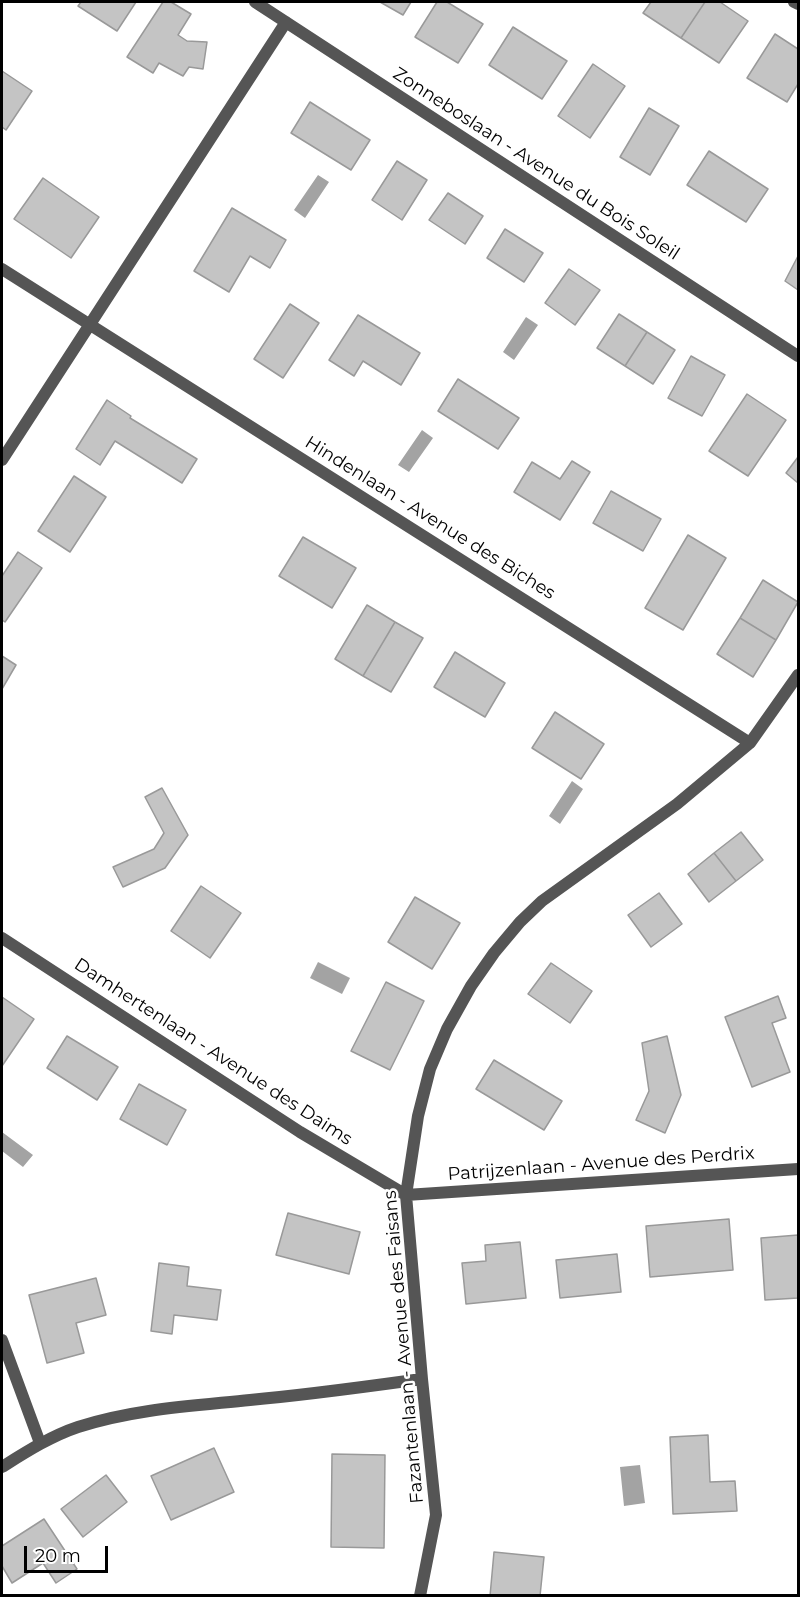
<!DOCTYPE html>
<html>
<head>
<meta charset="utf-8">
<style>
	body { margin:0 }
	#map { position:relative; width:800px; height:1597px; overflow:hidden; background:#fff; font-family:Montserrat,sans-serif }
	canvas { display:block }
	.frame { position:absolute; inset:0; border:3px solid #000; pointer-events:none }
	.scale { position:absolute; left:24px; top:1546px; width:84px; height:27px; box-sizing:border-box; border:3px solid #000; border-top:0; padding-left:8px; font-size:18px; line-height:21px; white-space:nowrap; color:#000; -webkit-text-stroke:4px #fff; paint-order:stroke }
</style>
</head>
<body>
<div id="map">
<canvas width="800" height="1597"></canvas>
<div class="frame"></div>
<div class="scale">20 m</div>
</div>
<script>
const g = document.querySelector('canvas').getContext('2d');
g.lineJoin = 'round';
function fillPath(path, color) {
  g.fillStyle = color;
  g.fill(path, 'evenodd');
}
function stroke(path, color, width, dash) {
  g.strokeStyle = color;
  g.lineWidth = width;
  g.lineCap = dash ? 'butt' : 'round';
  g.setLineDash(dash || []);
  g.stroke(path);
}
function write(font, color, halo, rows, align = 'center') {
  g.font = font + ' Montserrat,sans-serif';
  g.lineWidth = 5;
  g.setLineDash([]);
  g.textBaseline = 'middle';
  g.strokeStyle = halo;
  g.fillStyle = color;
  for (const [text, x, y, turn = 0] of rows) {
    g.save();
    g.translate(x, y);
    g.rotate((+turn || 0) * Math.PI / 180);
    g.textAlign = isNaN(turn) ? turn : align;
    if (halo) g.strokeText(text, 0, 0);
    g.fillText(text, 0, 0);
    g.restore();
  }
}
fillPath(new Path2D(`
	M318 175 329 182 305 218 294 210Z
	M526 317 538 325 514 360 503 352Z
	M422 430 433 438 409 472 398 465Z
	M572 781 583 789 560 824 549 816Z
	M318 962 350 978 342 994 310 978Z
	M2 1132 33 1155 23 1167 2 1151Z
	M640 1465 645 1503 624 1506 620 1467Z`), '#a3a3a3');
const building = new Path2D(`
	M81 2H136L117 31 78 6Z
	M163 2H171L191 14 178 35 187 41 207 42 203 69 189 67 183 76 159 63 153 73 127 57Z
	M380 2H411L403 15Z
	M437 2H447L483 24 458 63 415 37Z
	M651 2H705L681 38 643 13Z
	M705 2H720L748 21 719 63 681 38Z
	M513 27 567 61 542 99 489 65Z
	M775 34 798 49V84L787 102 747 78Z
	M593 64 625 86 590 138 558 116Z
	M2 71 32 91 6 130 2 127Z
	M310 102 370 140 351 170 291 133Z
	M649 108 679 126 650 175 620 157Z
	M709 151 768 189 746 222 687 185Z
	M397 161 427 180 402 220 372 200Z
	M43 178 99 217 71 258 14 219Z
	M448 193 483 216 465 244 429 220Z
	M232 208 286 240 270 268 250 256 229 292 194 271Z
	M505 229 543 253 524 282 487 258Z
	M798 256V290L785 281Z
	M569 269 600 290 575 325 545 303Z
	M290 304 319 323 283 378 254 359Z
	M619 314 647 332 625 366 597 348Z
	M358 315 420 353 401 385 363 361 354 376 329 360Z
	M647 332 675 350 653 384 625 366Z
	M691 356 725 375 702 416 668 398Z
	M458 379 519 418 498 449 438 411Z
	M747 394 786 420 748 476 709 451Z
	M107 400 131 416 130 418 197 459 182 483 115 441 100 465 76 449Z
	M798 457V483L786 473Z
	M572 461 590 472 560 520 514 492 532 462 560 479Z
	M74 476 106 497 70 552 38 531Z
	M611 491 661 519 643 551 593 523Z
	M688 535 726 558 683 630 645 608Z
	M303 537 356 568 332 608 279 576Z
	M18 552 42 568 5 622 2 620V576Z
	M763 580 798 602 776 640 740 618Z
	M367 605 395 622 363 676 335 659Z
	M740 618 776 640 753 677 717 654Z
	M395 622 423 638 391 692 363 676Z
	M455 652 505 683 485 717 434 687Z
	M2 656 16 665 2 689Z
	M555 712 604 744 581 779 532 748Z
	M162 788 188 835 165 868 123 887 113 867 154 849 164 833 145 797Z
	M741 832 763 860 736 881 714 853Z
	M714 853 736 881 709 902 688 874Z
	M201 886 241 913 210 958 171 931Z
	M659 893 682 924 651 947 628 915Z
	M415 897 460 923 432 969 388 942Z
	M551 963 592 991 570 1023 528 994Z
	M386 982 424 1001 390 1070 351 1051Z
	M778 996 786 1018 772 1023 790 1072 752 1087 725 1017Z
	M2 997 34 1019 2 1066Z
	M67 1036 118 1067 97 1100 47 1068Z
	M667 1036 681 1095 665 1133 636 1120 649 1091 642 1043Z
	M494 1060 562 1101 544 1130 476 1089Z
	M139 1084 186 1110 167 1145 120 1119Z
	M288 1213 360 1232 349 1274 276 1255Z
	M729 1219 733 1270 650 1277 646 1226Z
	M798 1235V1298L765 1300 761 1238Z
	M520 1242 526 1298 466 1304 462 1263 486 1261 485 1245Z
	M617 1254 621 1292 560 1298 556 1260Z
	M159 1263 189 1267 187 1286 221 1290 217 1320 174 1315 172 1334 151 1331Z
	M96 1278 106 1315 76 1323 84 1353 47 1363 29 1295Z
	M708 1435 710 1482 735 1481 737 1511 673 1514 670 1437Z
	M214 1448 234 1492 171 1520 151 1476Z
	M332 1454 385 1455 384 1548 331 1547Z
	M106 1475 127 1502 83 1537 61 1509Z
	M44 1519 77 1569 56 1583 43 1563 12 1583 2 1566V1546Z
	M494 1552 544 1557 540 1596H490Z`);
fillPath(building, '#c4c4c4');
stroke(building, '#999', 1.5);
stroke(new Path2D(`
	M2 1340 40 1443`), '#555', 12);
stroke(new Path2D(`
	M255 2 798 356
	M794 2 798 4
	M2 269 750 743
	M2 460 286 22
	M2 938 300 1132 406 1195
	M406 1195 798 1169
	M2 1467C26 1452 51 1436 78 1427 134 1409 192 1406 250 1400 307 1395 364 1387 422 1379
	M420 1596 436 1515 422 1379 406 1195 418 1116 430 1069 447 1029 471 986 494 953 520 922 542 901 677 804 750 743 798 675`), '#555', 12);
write('18px', '#000', '#fff', [
	["Zonneboslaan - Avenue du Bois Soleil",536,164,33],
	["Hindenlaan - Avenue des Biches",430,518,32],
	["Damhertenlaan - Avenue des Daims",213,1052,33],
	["Patrijzenlaan - Avenue des Perdrix",601,1164,-4],
	["Fazantenlaan - Avenue des Faisans",404,1347,-95]
]);
</script>
</body>
</html>
